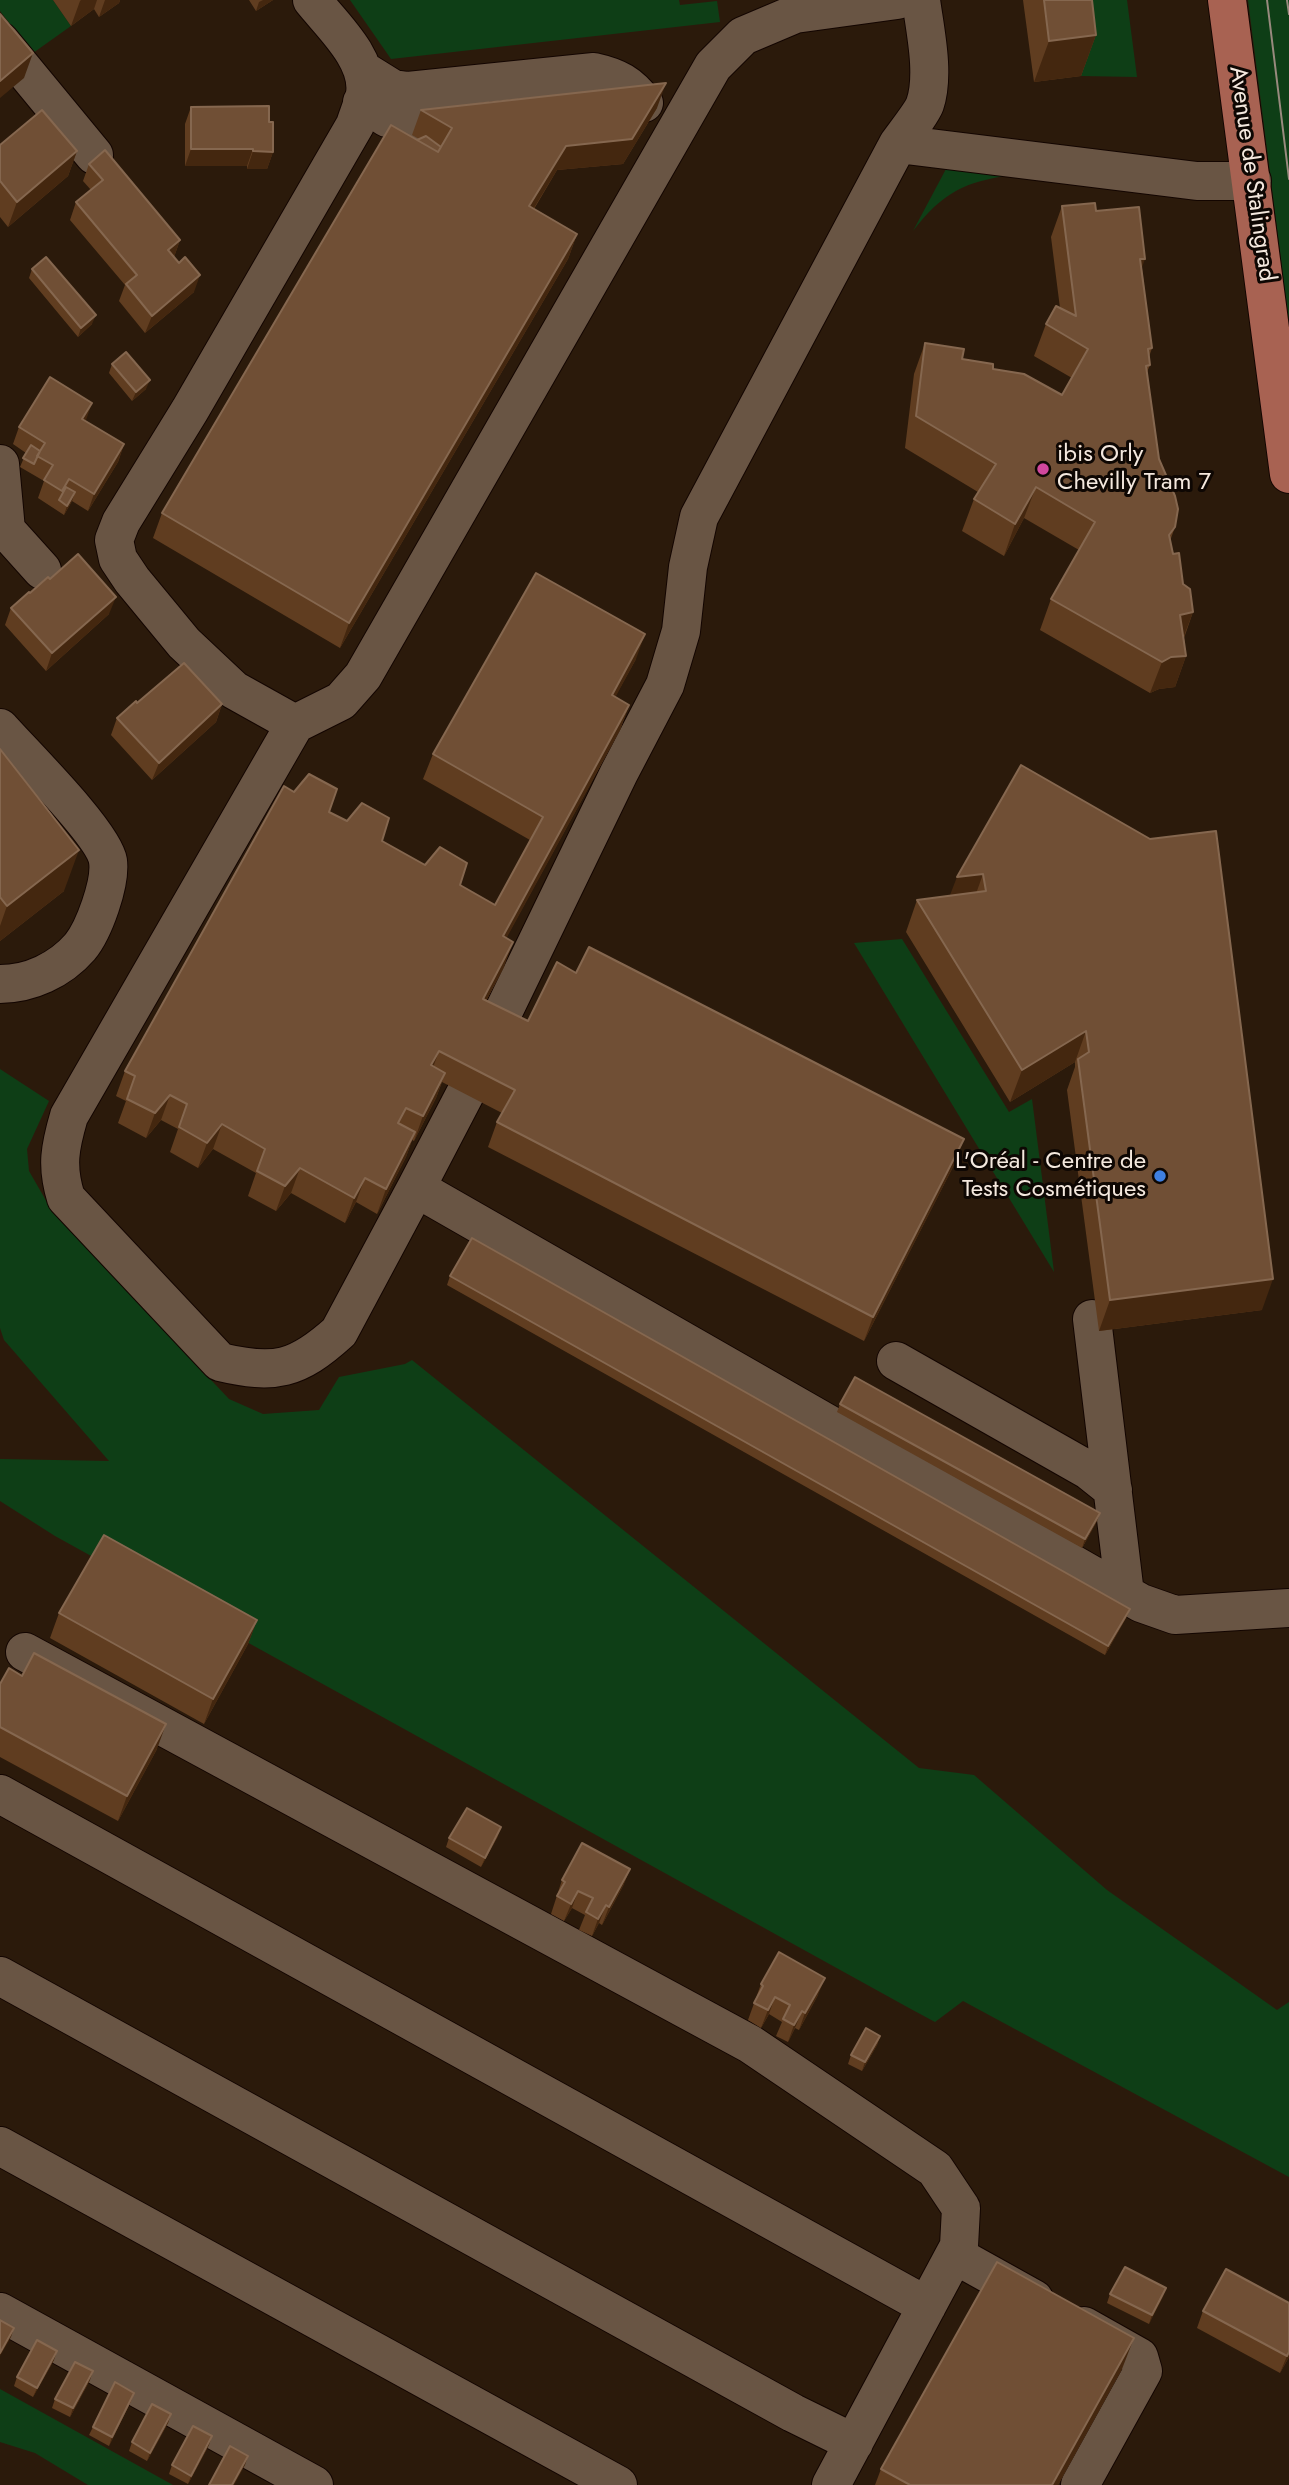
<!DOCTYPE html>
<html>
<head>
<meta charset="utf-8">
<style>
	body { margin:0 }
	canvas { display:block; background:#2b1a0b }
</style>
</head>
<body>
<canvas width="1289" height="2485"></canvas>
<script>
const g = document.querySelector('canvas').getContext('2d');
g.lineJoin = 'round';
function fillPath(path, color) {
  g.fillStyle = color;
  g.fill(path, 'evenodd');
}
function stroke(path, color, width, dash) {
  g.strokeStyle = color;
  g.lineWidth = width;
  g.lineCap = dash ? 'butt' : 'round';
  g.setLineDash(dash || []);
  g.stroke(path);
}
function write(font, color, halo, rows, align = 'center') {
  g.font = font + ' Jost,sans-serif';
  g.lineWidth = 6;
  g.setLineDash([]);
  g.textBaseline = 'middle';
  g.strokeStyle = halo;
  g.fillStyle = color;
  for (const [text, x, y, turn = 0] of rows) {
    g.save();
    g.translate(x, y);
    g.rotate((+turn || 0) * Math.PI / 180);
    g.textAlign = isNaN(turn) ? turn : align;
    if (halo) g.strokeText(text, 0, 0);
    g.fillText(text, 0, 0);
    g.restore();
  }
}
fillPath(new Path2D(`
	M0 0H53L71 26 33 53 0 11Z
	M350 0H679L680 5 717 1 720 22 391 59Z
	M1071 0H1127L1137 77 1081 76Z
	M1248 0H1289V323Z
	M946 169 1013 175C965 181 942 193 913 231Z
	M902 939 1009 1112 1032 1099 1054 1272 854 943Z
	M0 1069 49 1101 27 1149 29 1171 52 1211 229 1399 263 1414 319 1410 339 1377 405 1364 412 1360 919 1768 974 1775 1107 1890 1277 2010 1289 2002V2177L963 2001 935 2022 909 2008 55 1536 0 1501V1459L109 1461 4 1340 0 1328Z
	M0 2389 173 2485H88L35 2453 0 2442Z`), '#0e3e16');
const minor = new Path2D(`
	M897 0 795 14 743 36 713 66 363 676 341 701 295 724 69 1116C60 1147 56 1166 66 1198L220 1362C275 1375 297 1370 339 1332L416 1188 1141 1603 1175 1615 1289 1608
	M0 41 94 155
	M364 71 393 89 408 91 594 72C617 77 630 84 644 103
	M362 102 387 118 425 122 471 117
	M898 144C905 134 922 113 925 104 935 74 925 30 921 0
	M0 464 6 530 42 570
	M295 724 234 690 184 643 132 580 118 559 114 540 121 522 190 410 355 125C358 115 363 104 365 94 370 59 332 25 312 0
	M0 728C22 753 104 834 108 861 111 883 94 930 80 947 60 970 30 984 0 984
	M493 1033 619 773 665 685 681 631 688 567 699 517 898 144 1197 181H1252
	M416 1188 465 1094
	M1092 1319 1125 1594
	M896 1361 1088 1470 1113 1490
	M25 1652 750 2044 935 2169 961 2208 959 2246 831 2485
	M0 1794 927 2306
	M0 1976 793 2413 854 2443
	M0 2146 618 2485
	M955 2255 1034 2299
	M0 2312 314 2485
	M1080 2485 1143 2371 1139 2357 1084 2326`);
const major = new Path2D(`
	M1227 0 1289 474`);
stroke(minor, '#130500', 40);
stroke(major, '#130500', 40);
stroke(minor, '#695544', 38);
stroke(major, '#a86252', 38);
stroke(new Path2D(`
	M1267 0 1289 179
	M1287 0 1289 14`), '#988a7e', 2);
fillPath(new Path2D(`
	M53 0H120L119 3 99 17 94 9 71 26Z
	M249 0H273L256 11Z
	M1023 0H1092L1096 35 1081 76 1034 82Z
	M191 107 269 122 273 152 267 169H247V166H185V124Z
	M657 108 623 164 557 170 534 209 577 234 568 259 340 648 153 538 162 513 417 140 419 139 412 135 421 110Z
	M0 145 77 151 68 176 8 227 0 217Z
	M89 164 180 240 174 257 194 292 145 333 119 301 125 285 70 220 76 202 91 190 83 181Z
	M1062 206 1096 211 1142 269 1152 348 1149 357 1150 365 1147 372 1159 459 1175 527 1170 541 1173 554 1193 612 1184 638 1186 656 1175 687 1159 689 1150 693 1040 630 1051 599 1079 550 1024 518 1004 556 962 531 974 499 978 492 905 448 914 374 925 343 962 359 993 369 1062 395 1072 378 1034 356 1046 324 1060 308 1051 237Z
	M32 269 92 324 78 337 29 278Z
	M112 364 146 389 132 401 109 373Z
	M85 421 124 444 118 462 88 511 72 501 64 515 38 498 44 481 20 467 26 453 13 444 19 427Z
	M50 579 109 614 46 671 5 625 11 608Z
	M636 659 615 697 629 705 620 730 506 938 504 967 486 1001 528 1021 576 973 955 1163 864 1341 488 1147 497 1122 502 1113 442 1082 436 1098 414 1141 412 1140 406 1157 377 1214 356 1202 345 1223 291 1193 276 1211 248 1196 256 1173 213 1149 198 1168 170 1152 178 1129 161 1120 146 1138 118 1123 126 1101 116 1096 125 1071 329 812 495 905 530 840 423 779 433 754Z
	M137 703 222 704 216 722 152 780 111 735 117 718Z
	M0 749 64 891 0 941Z
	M1021 765 1262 1310 1099 1331 1067 1090 1075 1067V1062L1010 1102 906 932 917 900 950 896Z
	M450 1276 1130 1609 1126 1618 1105 1655 447 1285Z
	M840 1404 1097 1521 1082 1548 837 1412Z
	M59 1613 257 1620 248 1644 204 1724 50 1638Z
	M0 1684 157 1749 118 1821 0 1757Z
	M498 1836 481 1867 446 1847 449 1838Z
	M630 1869 623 1886 602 1925 599 1923 592 1936 579 1930 585 1915 572 1908 564 1921 551 1914 562 1880Z
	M761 1984 818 1995 799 2030 795 2028 788 2042 776 2036 782 2022 769 2014 761 2028 748 2020Z
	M880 2036 877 2045 862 2071 848 2064 851 2055Z
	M1166 2288 1149 2324 1107 2303 1110 2294Z
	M1203 2311 1289 2357 1280 2373 1197 2328Z
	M54 2360 33 2397 14 2386 17 2377Z
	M1122 2369 1058 2485H875L881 2469Z
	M90 2380 70 2417 52 2408 55 2399Z
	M134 2393 131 2401 109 2446 89 2435 93 2427Z
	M171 2414 168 2423 147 2461 129 2451 132 2442Z
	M209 2445 188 2484 169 2474 172 2465Z`), '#603d20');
fillPath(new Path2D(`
	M81 0H97L94 9 71 26 80 1Z
	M105 0H120L119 3 99 17Z
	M263 0H273L256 11 259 2Z
	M1096 35 1081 76 1034 82 1049 41Z
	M33 53 24 78 0 98V81Z
	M666 83 657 108 623 164 557 170 520 231 529 206 566 146Z
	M191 149H253L247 166H185Z
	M77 151 68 176 8 227 17 202Z
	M253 151 273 152 267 169H247Z
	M577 234 568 259 340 648 349 623Z
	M180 240 174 257 168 250Z
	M1140 259H1145L1134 290Z
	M200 275 194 292 145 333 152 316Z
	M96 315 92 324 78 337 81 328Z
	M150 380 146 389 132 401 136 392Z
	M92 403 86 420 82 419Z
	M124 444 118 462 88 511 94 494Z
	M1036 487 1024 518 1004 556 1015 524Z
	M75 492 72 501 64 515 67 506Z
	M116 597 109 614 46 671 52 653Z
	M1193 612 1181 644 1180 615Z
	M645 634 636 659 603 720 612 695Z
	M1186 656 1175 687 1159 689 1150 693 1162 662 1171 657Z
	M222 704 216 722 152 780 159 763Z
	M629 705 620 730 494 961 503 936Z
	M79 850 64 891 0 941V926L7 906Z
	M983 874 972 905 945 908 957 877Z
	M513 942 504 967 474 1024 483 999Z
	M1086 1031 1075 1062 1010 1102 1022 1070Z
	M439 1051 430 1076 431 1065Z
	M445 1073 436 1098 414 1141 423 1116Z
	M170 1095 161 1120 146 1138 155 1113Z
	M222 1124 213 1149 198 1168 207 1143Z
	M415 1132 406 1157 377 1214 386 1189Z
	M964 1139 955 1163 864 1341 873 1317Z
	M300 1168 291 1193 276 1211 285 1186Z
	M365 1178 356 1202 345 1223 354 1198Z
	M1273 1279 1262 1310 1099 1331 1110 1300Z
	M1100 1513 1097 1521 1082 1548 1085 1539Z
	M1130 1609 1126 1618 1105 1655 1108 1646Z
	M257 1620 248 1644 204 1724 213 1699Z
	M166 1724 157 1749 118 1821 127 1796Z
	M501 1827 498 1836 481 1867 485 1858Z
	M630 1869 623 1886 602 1925 609 1907Z
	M578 1891 572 1908 564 1921 571 1904Z
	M606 1905 599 1923 592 1936 598 1919Z
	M825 1978 818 1995 799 2030 805 2013Z
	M775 1997 769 2014 761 2028 768 2010Z
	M802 2011 795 2028 788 2042 794 2025Z
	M880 2036 877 2045 862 2071 865 2062Z
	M1166 2288 1163 2297 1149 2324 1152 2315Z
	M14 2328 11 2337 0 2356V2353Z
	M1134 2338 1122 2369 1058 2485H1052Z
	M57 2351 54 2360 33 2397 37 2388Z
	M1289 2352V2357L1280 2373 1287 2356Z
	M93 2371 90 2380 70 2417 73 2408Z
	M134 2393 131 2401 109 2446 112 2437Z
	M171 2414 168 2423 147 2461 150 2453Z
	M212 2436 209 2445 188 2484 191 2476Z
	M248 2456 245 2465 234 2485H232Z`), '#44270f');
const building = new Path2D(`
	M1044 0H1092L1096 35 1049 41Z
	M0 14 33 53 0 81Z
	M666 83 632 139 566 146 529 206 577 234 349 623 162 513 391 125 438 152 452 128 421 110Z
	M269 106V122H273V152L253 151V149H191V107Z
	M42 110 77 151 17 202 0 181V145Z
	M426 136 441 147 438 152 417 140Z
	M105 150 180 240 168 250 179 263 185 257 200 275 152 316 126 284 137 275 76 202 103 180 89 164Z
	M1095 203 1096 211 1139 207 1145 259H1140L1152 348 1148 349 1150 365 1146 366 1159 459 1175 496 1178 509 1175 527 1169 535 1173 554 1179 553 1183 584 1190 589 1193 612 1180 615 1186 656 1171 657 1162 662 1051 599 1095 522 1036 487 1015 524 974 499 996 464 916 416 925 343 964 349 962 359 993 364V369L1024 374 1062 395 1088 349 1046 324 1056 306 1076 316 1062 206Z
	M46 257 96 315 81 328 32 269Z
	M126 352 150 380 136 392 112 364Z
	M50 377 92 403 82 419 124 444 94 494 69 479 62 491 44 480 53 465 37 456 45 443 19 427Z
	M31 445 40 451 34 464 23 458Z
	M66 487 75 492 67 506 59 500Z
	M78 554 116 597 52 653 11 608 29 592 30 593 48 577 50 579Z
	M536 573 645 634 612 695 629 705 503 936 513 942 483 999 528 1021 557 962 576 973 589 947 964 1139 873 1317 497 1122 515 1090 439 1051 431 1065 445 1073 423 1116 406 1108 398 1123 415 1132 386 1189 365 1178 354 1198 300 1168 285 1186 257 1171 265 1149 222 1124 207 1143 179 1127 187 1104 170 1095 155 1113 127 1099 135 1076 125 1071 284 786 294 792 309 774 337 789 329 812 347 821 362 803 389 818 382 841 425 865 440 847 467 863 460 885 495 905 543 817 433 754Z
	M184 663 222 704 159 763 117 718 136 701 137 703Z
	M0 749 79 850 7 906 0 897Z
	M1021 765 1150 839 1216 831 1273 1279 1110 1300 1078 1059 1089 1052 1086 1031 1022 1070 917 900 986 891 983 874 957 877Z
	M472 1238 1130 1609 1108 1646 450 1276Z
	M855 1377 1100 1513 1085 1539 840 1404Z
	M104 1535 257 1620 213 1699 59 1613Z
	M34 1653 166 1724 127 1796 0 1727V1684L9 1668 22 1676Z
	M467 1808 501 1827 485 1858 449 1838Z
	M582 1843 630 1869 609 1907 606 1905 598 1919 586 1912 593 1898 578 1891 571 1904 557 1896 565 1882 562 1880Z
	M779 1952 825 1978 805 2013 802 2011 794 2025 783 2019 790 2005 775 1997 768 2010 754 2003 763 1986 761 1984Z
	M866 2028 880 2036 865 2062 851 2055Z
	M997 2262 1134 2338 1052 2485H910L881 2469Z
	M1125 2267 1166 2288 1152 2315 1110 2294Z
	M1226 2269 1289 2303V2352L1287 2356 1203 2311Z
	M0 2320 14 2328 0 2353Z
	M37 2340 57 2351 37 2388 17 2377Z
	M75 2362 93 2371 73 2408 55 2399Z
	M115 2382 134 2393 112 2437 93 2427Z
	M152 2404 171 2414 150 2453 132 2442Z
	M193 2426 212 2436 191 2476 172 2465Z
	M230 2446 248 2456 232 2485H209Z`);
fillPath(building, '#704f35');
stroke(building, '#85674f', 2);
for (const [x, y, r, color] of [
	[1043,469,7,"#d1479c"],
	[1160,1176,7,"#3f7fe0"]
]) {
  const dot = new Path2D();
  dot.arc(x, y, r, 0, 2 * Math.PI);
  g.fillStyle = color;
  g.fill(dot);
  stroke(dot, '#0e0703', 2.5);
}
write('24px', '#f4e8de', '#0e0703', [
	["Avenue de Stalingrad",1251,174,82]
]);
write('24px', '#f4e8de', '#0e0703', [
	["ibis Orly",1057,455],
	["Chevilly Tram 7",1057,483],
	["L'Oréal - Centre de",1146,1162,"right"],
	["Tests Cosmétiques",1146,1190,"right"]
], 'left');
</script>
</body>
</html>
